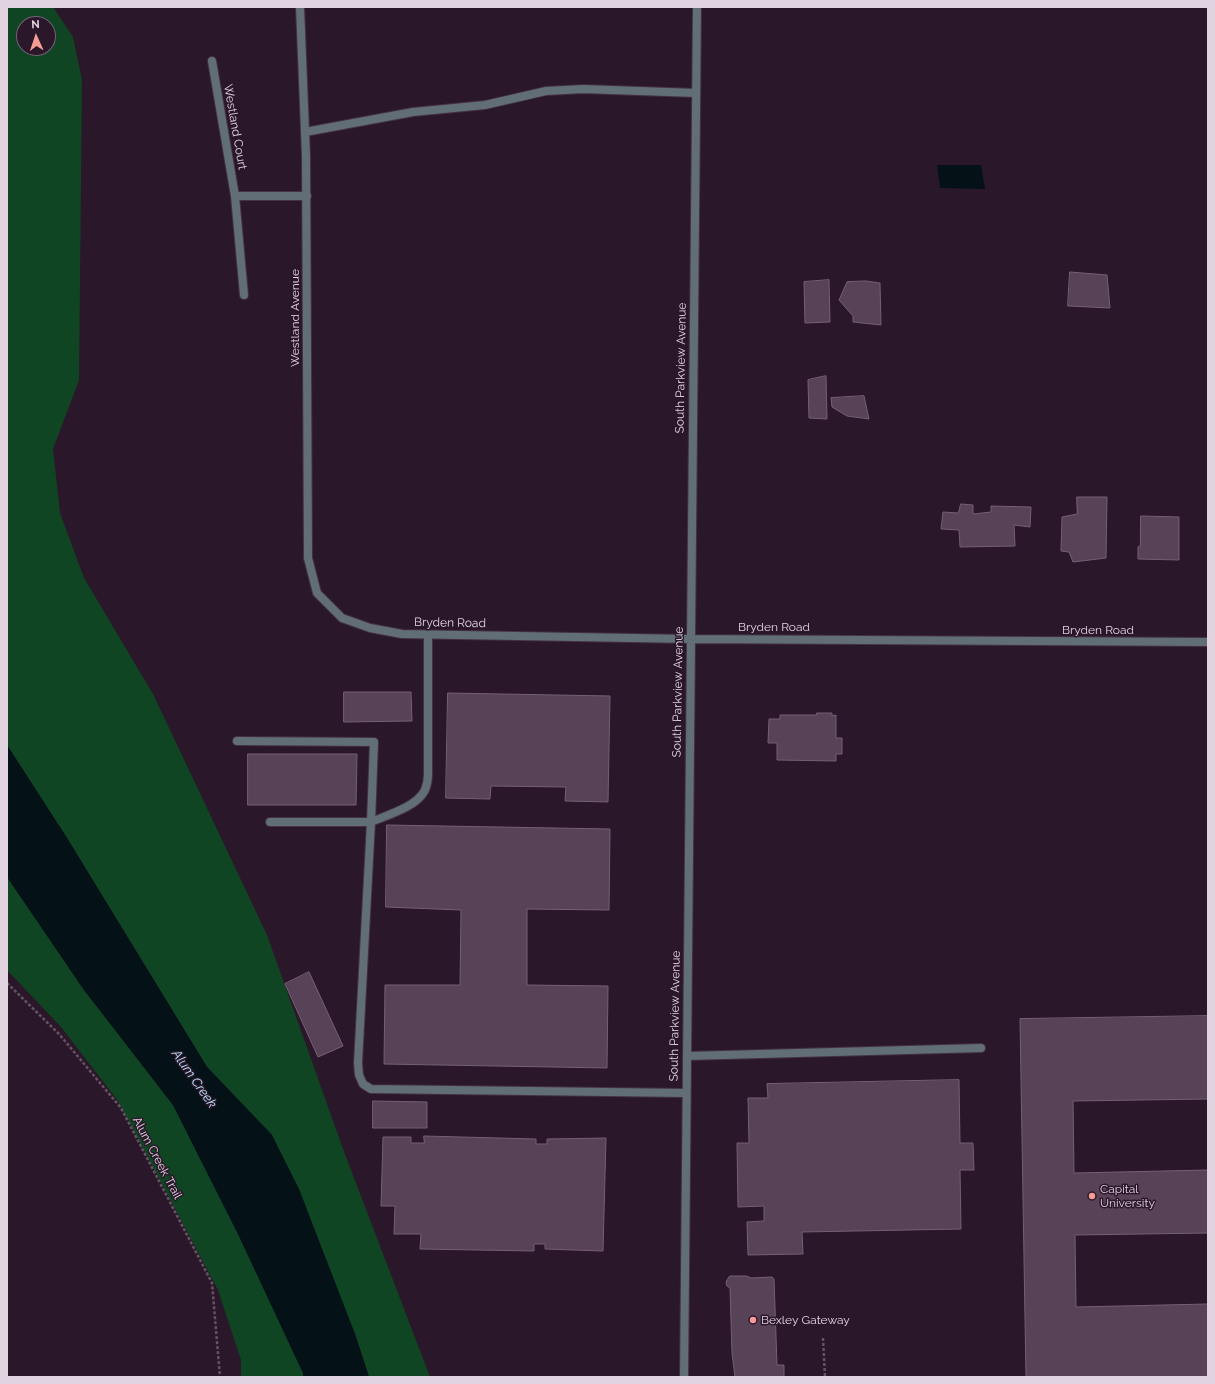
<!DOCTYPE html>
<html>
<head>
<meta charset="utf-8">
<style>
	body { margin:0 }
	#map { position:relative; width:1215px; height:1384px; overflow:hidden; background:#2b172a; font-family:Raleway,sans-serif }
	canvas { display:block }
	.frame { position:absolute; inset:0; border:8px solid #e1d3e0; pointer-events:none }
	.north { position:absolute; left:16px; top:16px; width:40px; height:40px; box-sizing:border-box; background:#2b172a; border:1px solid #746273; border-radius:50%; rotate:357deg; font-size:11px; font-weight:700; line-height:16px; text-align:center; color:#e1d3e0 }
	.north::after { content:''; display:block; margin:auto; width:14px; height:18px; background:#f59c93; clip-path:polygon(50% 0,100% 100%,50% 72%,0 100%) }
</style>
</head>
<body>
<div id="map">
<canvas width="1215" height="1384"></canvas>
<div class="frame"></div>
<div class="north">N</div>
</div>
<script>
const g = document.querySelector('canvas').getContext('2d');
g.lineJoin = 'round';
function fillPath(path, color) {
  g.fillStyle = color;
  g.fill(path, 'evenodd');
}
function stroke(path, color, width, dash) {
  g.strokeStyle = color;
  g.lineWidth = width;
  g.lineCap = dash ? 'butt' : 'round';
  g.setLineDash(dash || []);
  g.stroke(path);
}
function write(font, color, halo, rows, align = 'center') {
  g.font = font + ' Raleway,sans-serif';
  g.lineWidth = 3;
  g.setLineDash([]);
  g.textBaseline = 'middle';
  g.strokeStyle = halo;
  g.fillStyle = color;
  for (const [text, x, y, turn = 0] of rows) {
    g.save();
    g.translate(x, y);
    g.rotate((+turn || 0) * Math.PI / 180);
    g.textAlign = isNaN(turn) ? turn : align;
    if (halo) g.strokeText(text, 0, 0);
    g.fillText(text, 0, 0);
    g.restore();
  }
}
fillPath(new Path2D(`
	M7 7H53L73 37 82 80 79 380 53 449 60 513 84 578 153 694 267 935 343 1149 430 1377H369L355 1334 272 1135 207 1067 67 838 7 745ZM24 24H48V48H24Z
	M7 877 84 990 173 1105 238 1234 303 1373V1377H241V1360L218 1290 118 1101 61 1027 7 970Z`), '#0f4522');
fillPath(new Path2D(`
	M937 165H981L985 189 940 188Z
	M7 745 67 838 207 1067 272 1135 299 1189 355 1334 369 1377H303V1373L238 1234 173 1105 84 990 7 877Z`), '#041117');
const building = new Path2D(`
	M1070 272 1107 275 1110 308 1068 306Z
	M829 280 830 322 805 323 804 282Z
	M866 281 880 283 881 325 853 322V316L839 300 847 282Z
	M826 376 827 419 809 418 808 380Z
	M864 396 869 419 847 416 832 407 831 398Z
	M1077 497H1107L1106 558 1073 562 1069 552 1061 551 1062 517 1077 514Z
	M961 504 973 505V514L991 512V506L1031 507 1030 527 1014 525 1015 546 960 547 959 530 941 529 943 512 958 513Z
	M1141 516 1179 517V560L1138 559V547L1140 546Z
	M344 692H411L412 721 344 722Z
	M448 693 610 696 608 802 565 801 566 787 491 786 490 799 446 798Z
	M817 713H832V716L836 715V738H842V754H836V761L777 760V743H768L769 719H780V715H816Z
	M248 754H357L356 805H248Z
	M387 825 610 829 609 910 527 909V985L608 986 607 1068 384 1064 385 985H460L461 910 386 907Z
	M309 972 343 1046 318 1057 285 984Z
	M1208 1016V1099L1073 1101 1074 1173 1208 1170V1233L1075 1235 1076 1307 1208 1304V1377H1026L1020 1019Z
	M959 1080 960 1143H973L974 1170H960L961 1229 802 1232 803 1254 748 1255 747 1222 764 1221V1206L738 1207 737 1143H749L748 1098H768L767 1084Z
	M373 1101 427 1102V1128H373Z
	M424 1136 536 1139V1144H547V1139L606 1138 603 1251 545 1249V1244H534V1251L420 1249 421 1234H394L395 1206H381L383 1137H411V1143H424Z
	M730 1276H746L751 1278 772 1277 774 1279 777 1365H784V1377H735L732 1353 730 1288 727 1286 726 1283 727 1280Z`);
fillPath(building, '#584257');
stroke(building, '#775f76', 1);
const lane = new Path2D(`
	M305 132 413 112 485 105 546 91 583 89 696 93
	M428 635V774C428 779 427 785 425 790 417 807 387 815 371 822L358 1063 359 1075 363 1084 371 1089 686 1093
	M237 741 374 742 371 822H270
	M687 1056 981 1048`);
const street = new Path2D(`
	M300 7 306 156 308 558 317 593 342 618 370 628 402 634 690 639 1208 642
	M212 61 235 196 244 295
	M235 196H307
	M684 1377 697 7`);
stroke(lane, '#443143', 10);
stroke(street, '#443143', 10);
stroke(new Path2D(`
	M7 983 59 1034 121 1108 212 1283 220 1377
	M823 1338 825 1377`), '#655264', 2.5, [3, 2]);
stroke(lane, '#616e76', 8);
stroke(street, '#616e76', 8);
for (const [x, y, r, color] of [
	[1092,1196,4,"#f59c93"],
	[753,1320,4,"#f59c93"]
]) {
  const dot = new Path2D();
  dot.arc(x, y, r, 0, 2 * Math.PI);
  g.fillStyle = color;
  g.fill(dot);
  stroke(dot, '#2b172a', 1.5);
}
write('12px', '#e1d3e0', '#2b172a', [
	["Westland Court",235,127,80],
	["Westland Avenue",295,318,-90],
	["South Parkview Avenue",681,368,-89],
	["Bryden Road",450,623,1],
	["Bryden Road",774,627],
	["Bryden Road",1098,630],
	["South Parkview Avenue",678,692,-89],
	["South Parkview Avenue",675,1016,-89],
	["Alum Creek Trail",157,1158,62]
]);
write('12px', '#e1d3e0', '#2b172a', [
	["Capital",1100,1189],
	["University",1100,1203],
	["Bexley Gateway",761,1320]
], 'left');
write('italic 13px', '#b7e7fe', '#2b172a', [
	["Alum Creek",194,1079,55]
]);
</script>
</body>
</html>
